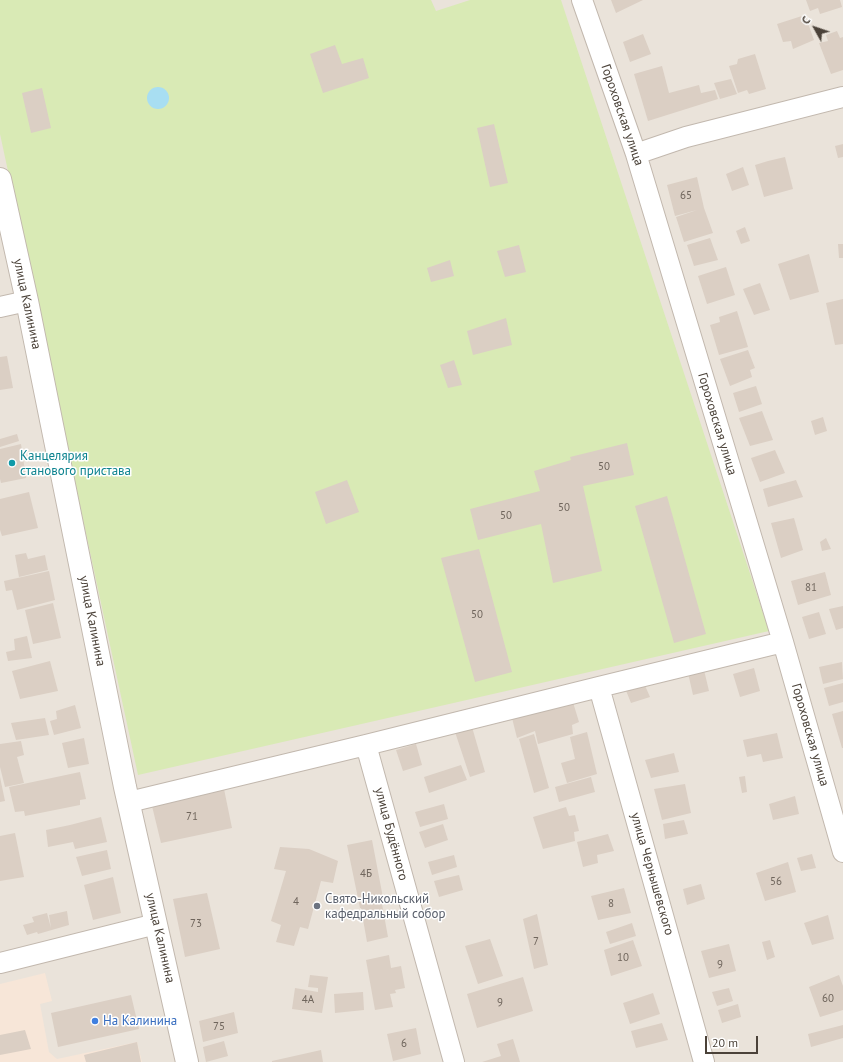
<!DOCTYPE html>
<html>
<head>
<meta charset="utf-8">
<style>
	body { margin:0 }
	#map { position:relative; width:843px; height:1062px; overflow:hidden; background:#f6f2ec; font-family:"PT Sans",sans-serif }
	canvas { display:block }
	.north { position:absolute; left:795px; top:8px; width:40px; height:40px; -webkit-text-stroke:3px #fff; paint-order:stroke; rotate:310deg; font-size:11px; font-weight:700; line-height:16px; text-align:center; color:#4b4239 }
	.north::after { content:''; display:block; margin:auto; width:14px; height:18px; background:#4b4239; clip-path:polygon(50% 0,100% 100%,50% 72%,0 100%) }
	.scale { position:absolute; left:705px; top:1036px; width:53px; height:18px; box-sizing:border-box; border:2px solid #4b4239; border-top:0; padding-left:5px; font-size:12px; line-height:14px; white-space:nowrap; color:#4b4239; -webkit-text-stroke:3px #fff; paint-order:stroke }
</style>
</head>
<body>
<div id="map">
<canvas width="843" height="1062"></canvas>
<div class="north">С</div>
<div class="scale">20 m</div>
</div>
<script>
const g = document.querySelector('canvas').getContext('2d');
g.lineJoin = 'round';
function fillPath(path, color) {
  g.fillStyle = color;
  g.fill(path, 'evenodd');
}
function stroke(path, color, width, dash) {
  g.strokeStyle = color;
  g.lineWidth = width;
  g.lineCap = dash ? 'butt' : 'round';
  g.setLineDash(dash || []);
  g.stroke(path);
}
function write(font, color, halo, rows, align = 'center') {
  g.font = font + ' "PT Sans",sans-serif';
  g.lineWidth = 3;
  g.setLineDash([]);
  g.textBaseline = 'middle';
  g.strokeStyle = halo;
  g.fillStyle = color;
  for (const [text, x, y, turn = 0] of rows) {
    g.save();
    g.translate(x, y);
    g.rotate((+turn || 0) * Math.PI / 180);
    g.textAlign = isNaN(turn) ? turn : align;
    if (halo) g.strokeText(text, 0, 0);
    g.fillText(text, 0, 0);
    g.restore();
  }
}
fillPath(new Path2D(`
	M0 0H843V1062H0Z`), '#eae3da');
fillPath(new Path2D(`
	M45 973 52 1001 40 1004 49 1052 57 1059 137 1042 142 1062H0V984Z`), '#f7e6d8');
fillPath(new Path2D(`
	M0 0H431L436 11 470 0H561L769 631 138 775 0 134Z`), '#d9eab5');
fillPath(new Path2D(`
	M147 98a11 11 0 1 1 22 0a11 11 0 1 1-22 0Z`), '#a8def2');
fillPath(new Path2D(`
	M611 0H643L616 13Z
	M806 0H840L842 7 820 14 818 8 810 11Z
	M805 15 814 40 793 49 791 41 783 42 777 24Z
	M837 31 840 38 843 37V70L831 74 819 43 828 41 826 35Z
	M643 34 651 54 630 62 623 42Z
	M335 45 342 64 363 58 369 78 323 93 310 54Z
	M755 54 766 89 749 94 747 90 738 93 729 66 737 64 738 59Z
	M662 66 669 93 699 85 701 93 715 90 718 99 648 121 634 74Z
	M731 79 737 94 720 99 714 83Z
	M42 88 51 128 31 133 22 93Z
	M494 124 508 183 490 187 477 128Z
	M843 144V157L838 158 835 146Z
	M785 157 793 189 764 197 755 165 768 161Z
	M743 167 749 185 732 191 726 174Z
	M697 177 704 208 713 233 684 242 676 217 697 210 675 216 667 185Z
	M745 227 750 241 741 244 736 231Z
	M710 238 718 260 694 266 687 245Z
	M838 244H843V258H839Z
	M519 245 526 272 505 277 497 251Z
	M809 254 819 292 790 300 778 264Z
	M450 260 454 276 431 282 427 268Z
	M726 267 735 295 707 304 698 276Z
	M760 283 770 310 754 315 743 289Z
	M843 299V344L835 345 826 303Z
	M737 311 748 347 719 355 710 325 720 322 719 317Z
	M506 318 512 345 473 355 467 331Z
	M748 350 755 368 750 370 752 377 730 386 720 359Z
	M7 356 13 388 0 390V357Z
	M454 360 462 385 448 388 440 365Z
	M756 386 762 404 739 412 733 393Z
	M762 411 773 440 750 446 739 418Z
	M823 417 827 431 815 435 811 421Z
	M17 434 19 441 0 447V439Z
	M627 443 634 475 583 486 602 571 553 583 541 524 478 540 470 509 540 491 534 471 571 460 570 457Z
	M21 444 26 478 1 483 0 479V449Z
	M775 450 785 473 760 482 751 458Z
	M347 480 359 512 326 524 315 492Z
	M796 480 803 497 768 507 763 489Z
	M29 492 38 528 2 536 0 530V499Z
	M667 496 706 634 674 643 635 506Z
	M794 518 803 550 781 558 771 523Z
	M826 538 831 549 822 551 820 542Z
	M479 549 512 672 475 682 441 558Z
	M26 553 28 559 45 555 48 570 19 577 15 555Z
	M49 571 55 600 17 610 12 590 6 591 4 581Z
	M825 572 831 595 798 605 791 581Z
	M53 603 61 638 33 644 25 610Z
	M843 606V628L836 630 829 609Z
	M819 612 826 634 809 639 802 617Z
	M27 636 32 658 8 661 6 652 15 650 14 639Z
	M50 661 58 691 20 699 12 671Z
	M842 662 843 679 823 684 819 667Z
	M754 668 760 691 740 697 733 674Z
	M704 670 709 691 693 695 688 673Z
	M643 681 650 697 631 703 625 688Z
	M843 683V702L829 706 824 688Z
	M572 699 579 722 572 725 573 734 538 744 535 731 517 738 511 714Z
	M75 705 81 728 54 735 50 721 57 719 56 711Z
	M843 711V748H842L832 714Z
	M45 718 49 735 16 740 11 723Z
	M472 727 485 772 470 777 455 732Z
	M587 732 597 774 567 783 561 763 575 759 570 737Z
	M777 733 783 758 763 762 761 754 747 757 743 740Z
	M534 734 549 788 534 793 519 739Z
	M84 738 89 764 68 768 62 743Z
	M21 741 24 755 17 757 24 783 5 787 0 767V744Z
	M416 744 422 765 403 771 396 750Z
	M674 753 679 772 651 778 645 760Z
	M461 765 467 780 429 793 424 777Z
	M80 772 86 799 80 800V805L25 816 24 811 15 812 9 787Z
	M745 776 747 792 742 793 739 777Z
	M0 777 5 801 0 802Z
	M591 777 595 792 559 802 555 787Z
	M685 784 691 813 662 820 654 789Z
	M224 789 232 828 161 843 152 806Z
	M795 796 799 814 773 820 769 804Z
	M444 804 448 819 420 827 415 812Z
	M566 807 569 816 575 815 579 831 574 832 575 841 543 849 533 817Z
	M101 817 107 842 75 849 73 842 48 847 46 830 70 825Z
	M684 820 688 834 665 839 663 824Z
	M443 824 448 840 425 848 419 832Z
	M15 833 24 877 0 881V836Z
	M608 834 614 851 597 855 598 863 583 867 577 842Z
	M372 840 384 903 382 904 388 937 367 942 361 908H360L347 845Z
	M280 847 309 849 338 861 333 883 321 881 308 929 300 927 294 946 276 942 281 925 271 921 286 871 274 869Z
	M107 850 111 869 82 876 76 857Z
	M812 854 816 868 801 871 797 858Z
	M454 855 457 867 432 875 428 862Z
	M788 862 796 892 765 901 756 873Z
	M459 875 463 890 439 897 434 881Z
	M113 877 121 913 93 920 84 885Z
	M701 884 705 899 687 905 683 889Z
	M624 888 631 913 598 920 591 896Z
	M207 893 220 949 185 957 173 899Z
	M67 911 69 925 38 934 37 932 27 935 23 925 34 922 32 917 47 913 51 928 49 915Z
	M537 914 548 965 534 969 523 919Z
	M828 915 834 939 812 945 804 923Z
	M632 923 636 936 610 944 606 932Z
	M490 939 503 976 478 984 465 946Z
	M633 940 642 966 611 976 604 950Z
	M770 940 775 957 767 960 762 942Z
	M729 944 736 971 709 978 701 951Z
	M389 955 391 968 401 966 405 988 395 990 396 993 390 994 393 1007 375 1010 366 960Z
	M310 975 328 977 322 1013 292 1009 295 988 318 992V988L308 987Z
	M839 975 843 986V1010L820 1017 809 987Z
	M523 977 533 1011 477 1028 467 994Z
	M729 988 733 1001 717 1006 712 992Z
	M363 992 364 1010 335 1013 334 994Z
	M653 993 660 1014 630 1024 623 1003Z
	M131 995 139 1029 58 1047 51 1013Z
	M738 1004 741 1017 722 1023 718 1010Z
	M234 1012 238 1033 203 1042 199 1021Z
	M662 1023 668 1040 636 1048 631 1031Z
	M843 1025V1038L811 1047 808 1034Z
	M416 1028 421 1054 393 1061 387 1034Z
	M25 1030 31 1049 0 1055V1035Z
	M513 1039 520 1062H482L501 1056 497 1044Z
	M224 1041 228 1056 206 1062 203 1047Z
	M137 1042 141 1062H86L84 1055Z
	M321 1050 323 1062H272V1061Z`), '#dbcfc4');
const minor = new Path2D(`
	M582 0 636 154 783 642 843 852
	M636 154 686 137 843 97
	M0 307 27 301
	M599 687 704 1062
	M366 745 454 1062
	M129 802 366 745 599 687 783 642
	M0 963 156 924`);
const tertiary = new Path2D(`
	M0 179 27 301 125 787 187 1062`);
stroke(minor, '#c2b8ae', 22);
stroke(tertiary, '#c2b8ae', 24);
stroke(minor, '#fff', 20);
stroke(tertiary, '#fff', 22);
for (const [x, y, r, color] of [
	[12,463,4,"#0f9aa8"],
	[317,906,4,"#6b7280"],
	[95,1021,4,"#3f7fe0"]
]) {
  const dot = new Path2D();
  dot.arc(x, y, r, 0, 2 * Math.PI);
  g.fillStyle = color;
  g.fill(dot);
  stroke(dot, '#fff', 1.5);
}
write('11px', '#6f655c', null, [
	["65",686,196],
	["50",604,467],
	["50",564,508],
	["50",506,516],
	["81",811,588],
	["50",477,615],
	["71",192,817],
	["4Б",366,874],
	["56",776,882],
	["4",296,902],
	["8",611,904],
	["73",196,924],
	["7",536,942],
	["10",623,958],
	["9",720,965],
	["60",828,999],
	["4А",308,1000],
	["9",500,1003],
	["75",219,1027],
	["6",404,1044]
]);
write('13px', '#4b4239', '#fff', [
	["Гороховская улица",622,115,71],
	["улица Калинина",27,304,78],
	["Гороховская улица",717,424,73],
	["улица Калинина",92,621,79],
	["Гороховская улица",810,735,74],
	["улица Будённого",391,834,75],
	["улица Чернышевского",652,874,74],
	["улица Калинина",160,938,77]
]);
write('13px', '#0d838f', '#fff', [
	["Канцелярия",20,456],
	["станового пристава",20,471]
], 'left');
write('13px', '#5b616d', '#fff', [
	["Свято-Никольский",325,899],
	["кафедральный собор",325,914]
], 'left');
write('13px', '#366cbe', '#fff', [
	["На Калинина",103,1021]
], 'left');
</script>
</body>
</html>
